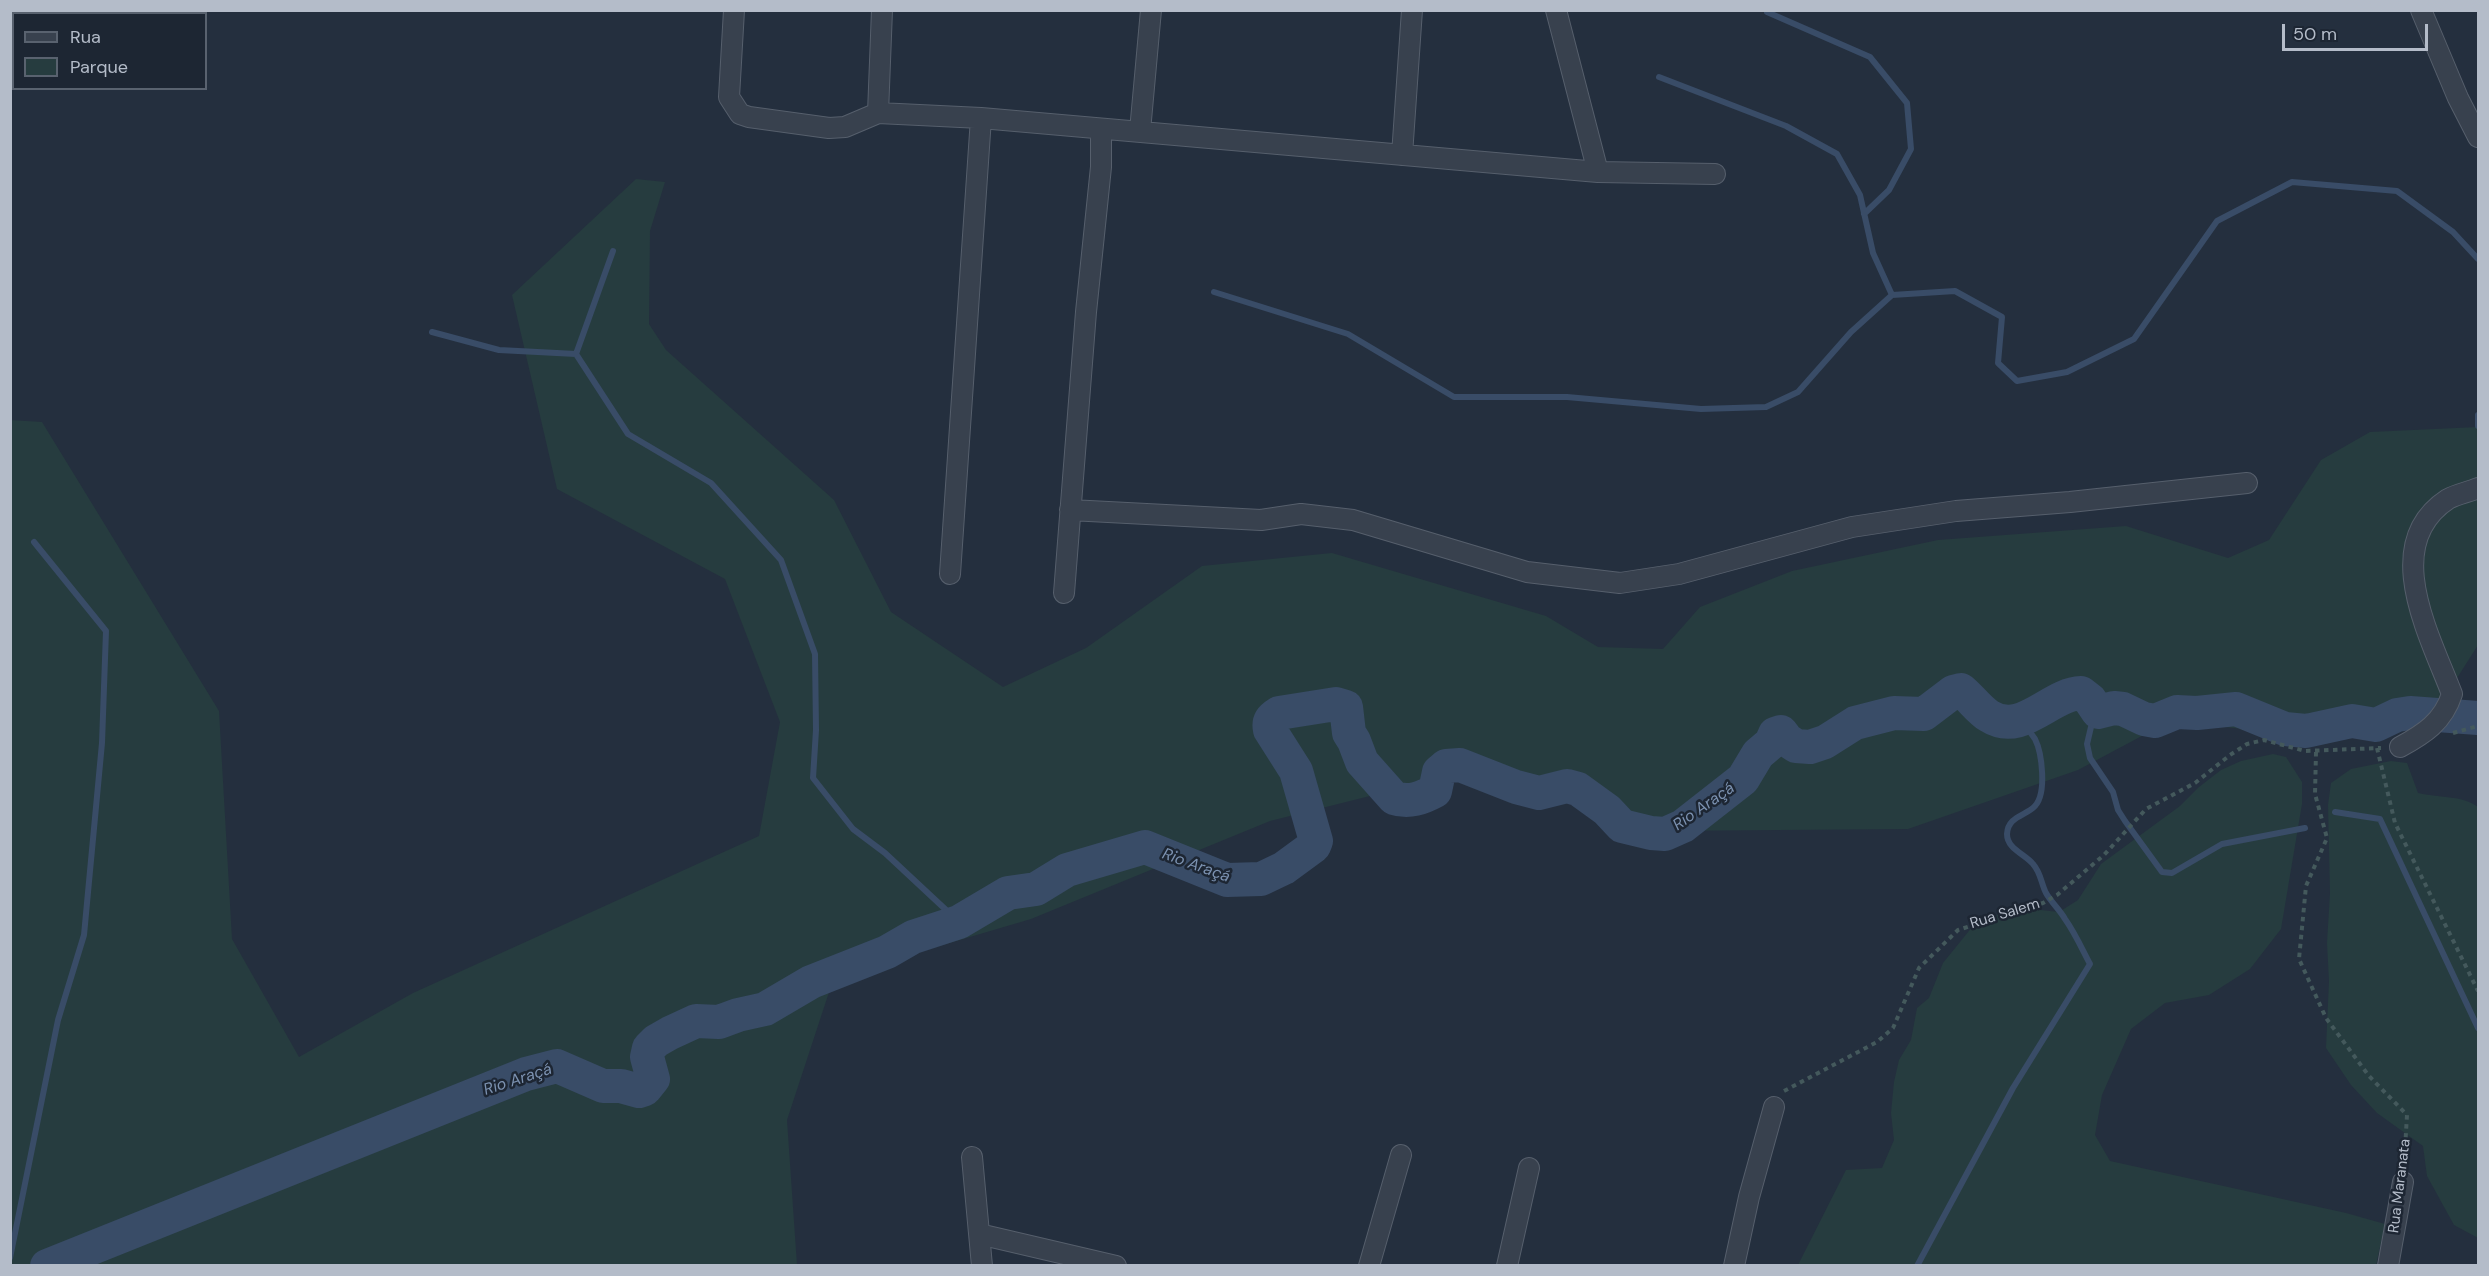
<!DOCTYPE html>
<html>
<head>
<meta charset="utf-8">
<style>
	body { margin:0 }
	#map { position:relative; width:2489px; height:1276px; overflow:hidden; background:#242f3e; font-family:"DM Sans",sans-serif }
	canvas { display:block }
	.frame { position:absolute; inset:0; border:12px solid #b4bcc9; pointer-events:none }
	.legend { position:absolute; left:12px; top:12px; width:195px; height:78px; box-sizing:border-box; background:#1d2633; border:2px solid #59626f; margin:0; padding:8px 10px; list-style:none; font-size:18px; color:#b4bcc9 }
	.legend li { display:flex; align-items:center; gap:12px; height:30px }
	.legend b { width:30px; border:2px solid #59626f }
	.scale { position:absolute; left:2282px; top:24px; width:146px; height:27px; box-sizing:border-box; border:3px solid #b4bcc9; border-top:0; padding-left:8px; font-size:18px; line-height:21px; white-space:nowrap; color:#b4bcc9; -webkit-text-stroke:4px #1d2633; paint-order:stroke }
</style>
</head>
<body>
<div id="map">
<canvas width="2489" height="1276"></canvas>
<div class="frame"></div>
<ul class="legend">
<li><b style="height:8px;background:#38414e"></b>Rua</li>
<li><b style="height:16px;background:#263c3f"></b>Parque</li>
</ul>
<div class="scale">50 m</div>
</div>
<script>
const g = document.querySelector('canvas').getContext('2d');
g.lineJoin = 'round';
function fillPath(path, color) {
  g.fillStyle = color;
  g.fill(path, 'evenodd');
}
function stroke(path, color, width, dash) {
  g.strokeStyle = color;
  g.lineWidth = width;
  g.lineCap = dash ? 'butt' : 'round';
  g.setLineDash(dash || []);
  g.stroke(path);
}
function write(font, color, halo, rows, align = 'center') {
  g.font = font + ' "DM Sans",sans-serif';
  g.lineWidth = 5;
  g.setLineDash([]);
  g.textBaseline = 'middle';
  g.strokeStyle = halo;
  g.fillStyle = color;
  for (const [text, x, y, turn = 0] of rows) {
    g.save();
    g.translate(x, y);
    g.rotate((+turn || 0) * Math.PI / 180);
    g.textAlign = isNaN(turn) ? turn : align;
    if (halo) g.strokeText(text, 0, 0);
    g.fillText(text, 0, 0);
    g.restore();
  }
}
fillPath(new Path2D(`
	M636 179 665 182 650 231 649 324 666 350 834 500 891 612 1003 687 1086 648 1202 566 1332 553 1546 616 1598 647 1663 649 1700 607 1792 571 1938 540 2126 526 2228 558 2269 540 2321 460 2370 432 2478 427V645L2445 697 2316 737 2170 721 2078 770 1908 829 1654 831 1486 767 1270 821 1031 919 834 977 787 1120 797 1265H11L10 420 42 422 219 711 232 939 299 1057 413 993 759 836 780 722 725 579 557 489 512 295Z
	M2273 754 2286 757 2302 782V804L2281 929 2250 969 2209 995 2165 1003 2131 1029 2102 1095 2095 1135 2110 1161 2346 1213 2385 1224 2376 1265H1798L1846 1170 1882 1168 1894 1140 1891 1113 1894 1082 1899 1060 1911 1040 1917 1008 1929 998 1943 963 1977 921 2022 908 2059 912 2078 900 2101 864 2180 806 2199 787 2221 770 2241 761Z
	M2391 761 2407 763 2418 793C2437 798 2463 795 2478 807V1238L2454 1225 2427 1176 2423 1146 2377 1113 2351 1085 2326 1048 2329 981 2327 943 2330 893 2328 805 2331 783 2351 769Z`), '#263c3f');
stroke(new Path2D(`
	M1767 12 1870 57 1907 103 1911 149 1889 190 1864 214
	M1659 77 1786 126 1837 154 1860 195 1873 253 1892 295
	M613 251 576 354 628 434 711 483 781 560 815 654 816 730 813 778 853 829 885 853 959 922
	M1214 292 1348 334 1454 397H1567L1701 409 1766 407 1798 392 1851 332 1892 295 1955 291 2002 317 1998 363 2017 381 2067 372 2134 339 2217 221 2292 182 2397 191 2453 232 2478 259
	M432 332 499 350 576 354
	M2478 415V426
	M2095 710 2087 744 2090 758 2113 792 2118 810 2125 821 2162 872 2172 873 2222 844 2305 828
	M2335 812 2380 819 2478 1028
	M10 1258 58 1020 84 935 102 743 106 631 34 542
	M1917 1266 2013 1088 2090 964C2082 949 2075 933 2065 919 2060 910 2051 902 2046 893 2041 883 2041 873 2033 864 2025 854 2007 849 2007 834 2008 816 2026 816 2035 806 2047 793 2042 753 2035 739 2030 730 2023 726 2014 722`), '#394c67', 6);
stroke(new Path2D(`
	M47 1266 526 1074 557 1066 603 1086H621L639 1091 645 1089 653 1079 647 1057 649 1048 656 1041 670 1033 696 1021 719 1022 738 1015 765 1009 811 982 887 952 913 937 959 922 1008 893 1036 889 1067 870 1145 847 1227 880 1261 879 1284 868 1314 846 1316 841 1296 771 1270 730C1268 721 1271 718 1279 713L1336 704 1346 707 1349 733 1354 741 1362 762 1394 798C1409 803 1422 798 1435 791L1439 772 1446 766 1460 765 1516 787 1539 793 1567 786 1578 789 1607 810 1622 826 1651 833 1665 834 1683 826 1743 779 1758 754 1771 743 1775 734 1781 732 1787 740 1796 746 1810 747 1825 742 1855 723 1894 713 1924 714 1953 692 1961 690C1971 698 1979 710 1989 716 2022 737 2050 694 2081 693L2090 700 2098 712 2114 708 2123 709 2144 719 2155 721 2177 712 2197 713 2236 709 2285 729 2306 731 2352 721 2376 725 2397 715 2410 713 2478 718`), '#394c67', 34);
const minor = new Path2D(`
	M734 10 729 97 740 114 749 117 829 128 845 127 878 113 981 118 1598 172 1715 174
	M1556 10 1598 172
	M2421 10 2458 98 2478 137
	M878 113 882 10
	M1140 131 1151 10
	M1402 155 1412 10
	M1070 510 1261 520 1301 514 1353 520 1527 572 1620 583 1679 574 1852 527 1956 511 2070 502 2247 483
	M950 574 981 118
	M1064 593 1086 312 1101 167V130
	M2400 747C2424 734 2443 722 2452 694 2430 636 2379 544 2448 499 2457 494 2469 492 2478 488
	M972 1157 982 1266
	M979 1234 1116 1266
	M1369 1266 1401 1155
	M1507 1266 1529 1168
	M1734 1266 1749 1197 1774 1107
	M2388 1266 2403 1182`);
stroke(minor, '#565f6c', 22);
stroke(new Path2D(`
	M2453 733 2478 726
	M2377 748 2395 823 2478 991
	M2316 752 2315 794 2327 838 2306 886 2299 959 2326 1018 2369 1076 2407 1115 2404 1166
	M1784 1091 1877 1042 1893 1028 1919 968 1958 930 2043 903 2057 895 2104 855 2146 809 2195 783 2230 755 2247 744 2264 740 2305 751 2381 748`), '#44595c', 4, [4.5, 4.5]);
stroke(minor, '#38414e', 20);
write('15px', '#b4bcc9', '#1d2633', [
	["Rua Salem",2005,914,-17],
	["Rua Maranata",2400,1186,-83]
]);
write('italic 16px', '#7c92b1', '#1d2633', [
	["Rio Araçá",1704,807,-35],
	["Rio Araçá",1196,866,20],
	["Rio Araçá",518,1080,-18]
]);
</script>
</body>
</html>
